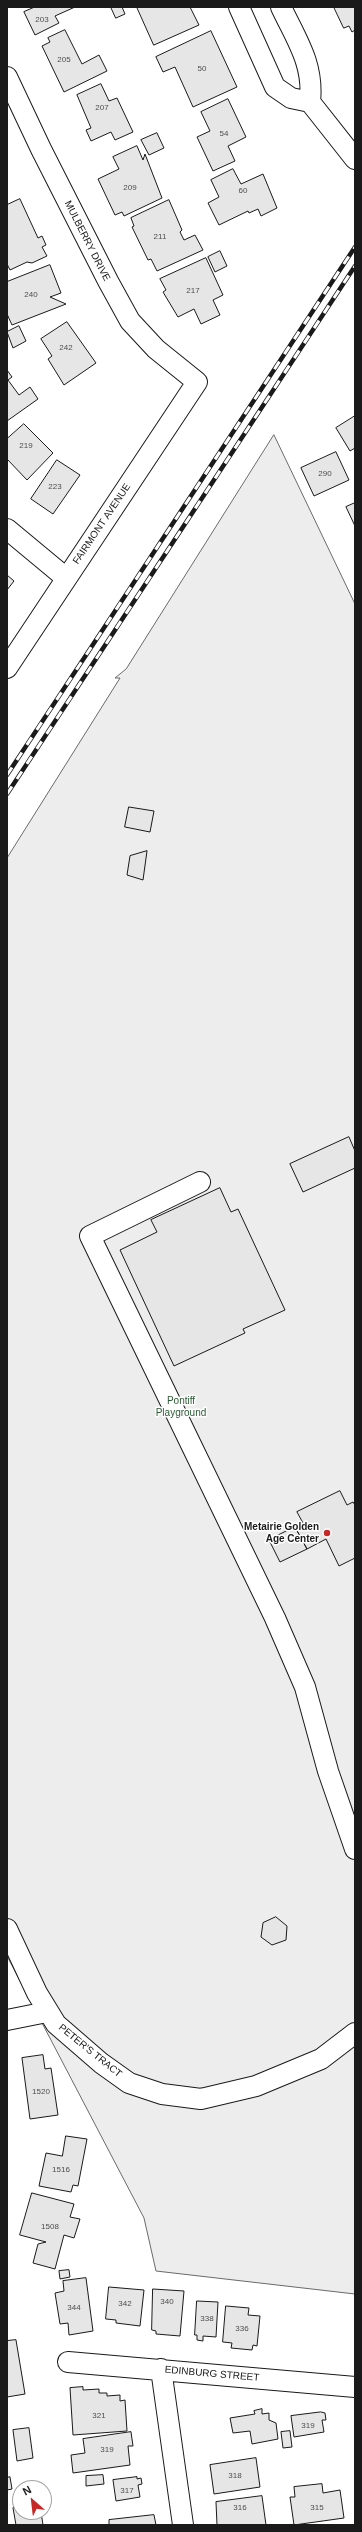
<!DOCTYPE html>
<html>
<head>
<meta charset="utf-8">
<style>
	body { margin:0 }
	#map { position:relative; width:362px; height:2532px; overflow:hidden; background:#fff; font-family:Helvetica,sans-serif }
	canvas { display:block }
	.frame { position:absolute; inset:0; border:8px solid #1a1a1a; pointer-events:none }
	.north { position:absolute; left:12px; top:2480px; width:40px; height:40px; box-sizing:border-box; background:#fff; border:1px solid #a3a3a3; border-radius:50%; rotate:332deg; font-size:11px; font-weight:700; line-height:16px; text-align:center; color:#1a1a1a }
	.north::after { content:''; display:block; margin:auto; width:14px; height:18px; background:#c62828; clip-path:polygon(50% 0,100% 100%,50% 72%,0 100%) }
</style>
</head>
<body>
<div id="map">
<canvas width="362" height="2532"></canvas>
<div class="frame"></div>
<div class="north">N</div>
</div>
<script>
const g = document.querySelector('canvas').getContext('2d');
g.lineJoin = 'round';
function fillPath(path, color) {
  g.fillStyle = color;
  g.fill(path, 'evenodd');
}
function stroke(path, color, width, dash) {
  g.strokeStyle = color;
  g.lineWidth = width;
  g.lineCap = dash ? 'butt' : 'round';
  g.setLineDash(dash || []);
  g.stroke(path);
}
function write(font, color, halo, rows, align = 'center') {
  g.font = font + ' Helvetica,sans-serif';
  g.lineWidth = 3;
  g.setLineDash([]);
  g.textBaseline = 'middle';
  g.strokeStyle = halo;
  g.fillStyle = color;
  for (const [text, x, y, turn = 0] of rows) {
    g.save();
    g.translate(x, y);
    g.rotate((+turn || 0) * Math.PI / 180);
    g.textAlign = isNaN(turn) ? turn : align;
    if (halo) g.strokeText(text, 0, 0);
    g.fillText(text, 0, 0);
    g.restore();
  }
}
const green = new Path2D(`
	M274 435 355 604V2294L156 2271 144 2218 7 1956V858L120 678H115L126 669Z`);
fillPath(green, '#ededed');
stroke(green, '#6a6a6a', 1);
const building = new Path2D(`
	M35 7H75L55 16 59 23 35 35 24 12Z
	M111 7H122L125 14 116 18Z
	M137 7H190L199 25 154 45Z
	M334 7H355V30L352 32 349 26 344 28Z
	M65 30 82 64 99 55 107 71 64 92 42 46 50 42 48 38Z
	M211 31 237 87 193 107 175 67 163 72 156 57Z
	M101 84 109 101 117 98 133 132 115 140 111 132 91 141 86 130 91 128 77 95Z
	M228 99 246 137 228 146 235 161 213 171 197 137 210 131 201 112Z
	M157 133 164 148 149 155 141 140Z
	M137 146 143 160 145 154 162 198 124 216 122 212 115 215 98 179 119 169 113 157Z
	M233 169 241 184 263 174 277 208 261 216 258 209 249 213 248 211 219 225 208 203 219 197 211 180Z
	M20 199 38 238 42 236 46 245 42 247 47 256 32 263 27 262 10 270 7 264V205Z
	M169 200 182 230 180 232 184 240 195 235 203 250 157 271 151 259 148 260 132 227 134 226 131 218Z
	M220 251 227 266 215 272 208 257Z
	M206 258 223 295 213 300 220 315 201 324 194 309 178 317 163 292 166 290 160 279Z
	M50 265 61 293 50 297 66 304 12 325 7 314V282Z
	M67 322 96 363 64 385 48 359 52 356 41 339Z
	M19 326 26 341 13 348 7 332Z
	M7 370 12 377 8 380 19 395 30 387 38 399 7 421Z
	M355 416V448L350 451 336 428Z
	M24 424 53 453 27 480 7 459V439Z
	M336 452 349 480 314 496 301 468Z
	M57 460 80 475 53 514 31 499Z
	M355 503V526L346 507Z
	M7 575 14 581 7 590Z
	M129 807 154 811 150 832 125 827Z
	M147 851 143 880 127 875 130 856Z
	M349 1137 355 1151V1168L303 1192 290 1164Z
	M220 1188 231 1212 238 1209 285 1310 243 1329 245 1333 174 1366 120 1250 157 1232 151 1220Z
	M340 1491 347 1505 353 1502 355 1505V1558L339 1566 326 1539 307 1549 295 1527 303 1523 297 1512Z
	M295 1527 307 1549 280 1562 269 1540Z
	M276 1917 287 1926 286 1940 272 1945 261 1937 263 1923Z
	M43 2055 45 2069 51 2068 58 2115 30 2119 22 2058Z
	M66 2136 87 2139 78 2186 73 2185 71 2192 39 2186 46 2153 62 2156Z
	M32 2193 74 2204 70 2217 80 2219 74 2238 64 2235 55 2269 33 2263 38 2244 46 2242 20 2235Z
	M69 2270 70 2277 60 2279 59 2271Z
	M86 2278 93 2331 69 2335 68 2323 60 2324 55 2293 64 2291 63 2281Z
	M109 2287 144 2290 140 2326 116 2323V2320L106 2319Z
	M153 2289 184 2291 180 2336 156 2334V2331L152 2330Z
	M197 2301 218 2302 216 2337 203 2336V2341L197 2340V2335H195Z
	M226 2306 249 2308 248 2315 260 2316 257 2346 253 2345 252 2350 231 2348 232 2343 223 2342Z
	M16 2340 25 2394 7 2397V2341Z
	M83 2387V2390L99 2389V2393H107V2396L120 2395V2401L125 2400 127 2431 73 2435 70 2388Z
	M262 2409V2414L269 2413V2420L276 2423 278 2439 252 2444 250 2431 233 2433 230 2418 255 2414 254 2411Z
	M321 2412 325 2413 326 2420H322L324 2432 294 2437 291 2416Z
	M29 2428 33 2458 17 2461 13 2430Z
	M290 2431 292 2447 283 2448 281 2432Z
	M131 2432 133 2446H128L130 2465 73 2473 71 2455 85 2453 83 2439Z
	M256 2458 260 2487 214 2494 210 2465Z
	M103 2475 104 2484 86 2486V2476Z
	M10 2477 12 2489 7 2490V2478Z
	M137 2477V2479L141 2478 142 2484 138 2485 140 2497 116 2501 113 2480Z
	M322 2484 323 2493 340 2490 344 2518 294 2525 290 2497H295L294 2487Z
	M262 2496 266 2525H217L216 2502Z
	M20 2507V2512H41L43 2525H16L13 2508Z
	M154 2515 156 2525H109V2520Z`);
fillPath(building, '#e6e6e6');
stroke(building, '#1a1a1a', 1);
const minor = new Path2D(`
	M239 7 275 87 291 98 310 102C314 64 297 41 281 7
	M7 77 41 149 108 281 130 321 156 349 197 382 7 668
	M310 102 355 159
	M7 529 66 578
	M200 1182 90 1236 275 1618 305 1687 328 1771 355 1849
	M7 1929 37 1993 56 2024 101 2063 129 2083 162 2094 201 2099 256 2086 321 2059 355 2033
	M7 2020 47 2012
	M68 2362 355 2387
	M161 2369 183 2525`);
stroke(minor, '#1a1a1a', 22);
stroke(minor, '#fff', 20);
const rail = new Path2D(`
	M7 775 355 247
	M7 794 355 266`);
stroke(rail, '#1a1a1a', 4.5);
stroke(rail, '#fff', 3, [9]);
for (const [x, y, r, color] of [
	[327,1533,4,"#c62828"]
]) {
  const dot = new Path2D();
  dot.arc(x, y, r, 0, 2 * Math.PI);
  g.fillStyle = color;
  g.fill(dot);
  stroke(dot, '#fff', 1.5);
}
write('8px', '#4d4d4d', null, [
	["203",42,20],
	["205",64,60],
	["50",202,69],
	["207",102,108],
	["54",224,134],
	["209",130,188],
	["60",243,191],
	["211",160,237],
	["217",193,291],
	["240",31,295],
	["242",66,348],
	["219",26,446],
	["290",325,474],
	["223",55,487],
	["1520",41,2092],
	["1516",61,2170],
	["1508",50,2227],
	["340",167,2302],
	["342",125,2304],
	["344",74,2308],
	["338",207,2319],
	["336",242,2329],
	["321",99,2416],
	["319",308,2426],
	["319",107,2450],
	["318",235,2476],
	["317",127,2491],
	["316",240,2508],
	["315",317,2508]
]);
write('10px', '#1a1a1a', '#fff', [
	["MULBERRY DRIVE",87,241,63],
	["FAIRMONT AVENUE",102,524,-56],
	["PETER'S TRACT",90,2051,39],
	["EDINBURG STREET",212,2374,5]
]);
write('10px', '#2b5a34', '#fff', [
	["Pontiff",181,1401],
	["Playground",181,1413]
]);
write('bold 10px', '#1a1a1a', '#fff', [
	["Metairie Golden",319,1527],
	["Age Center",319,1539]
], 'right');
</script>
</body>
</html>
